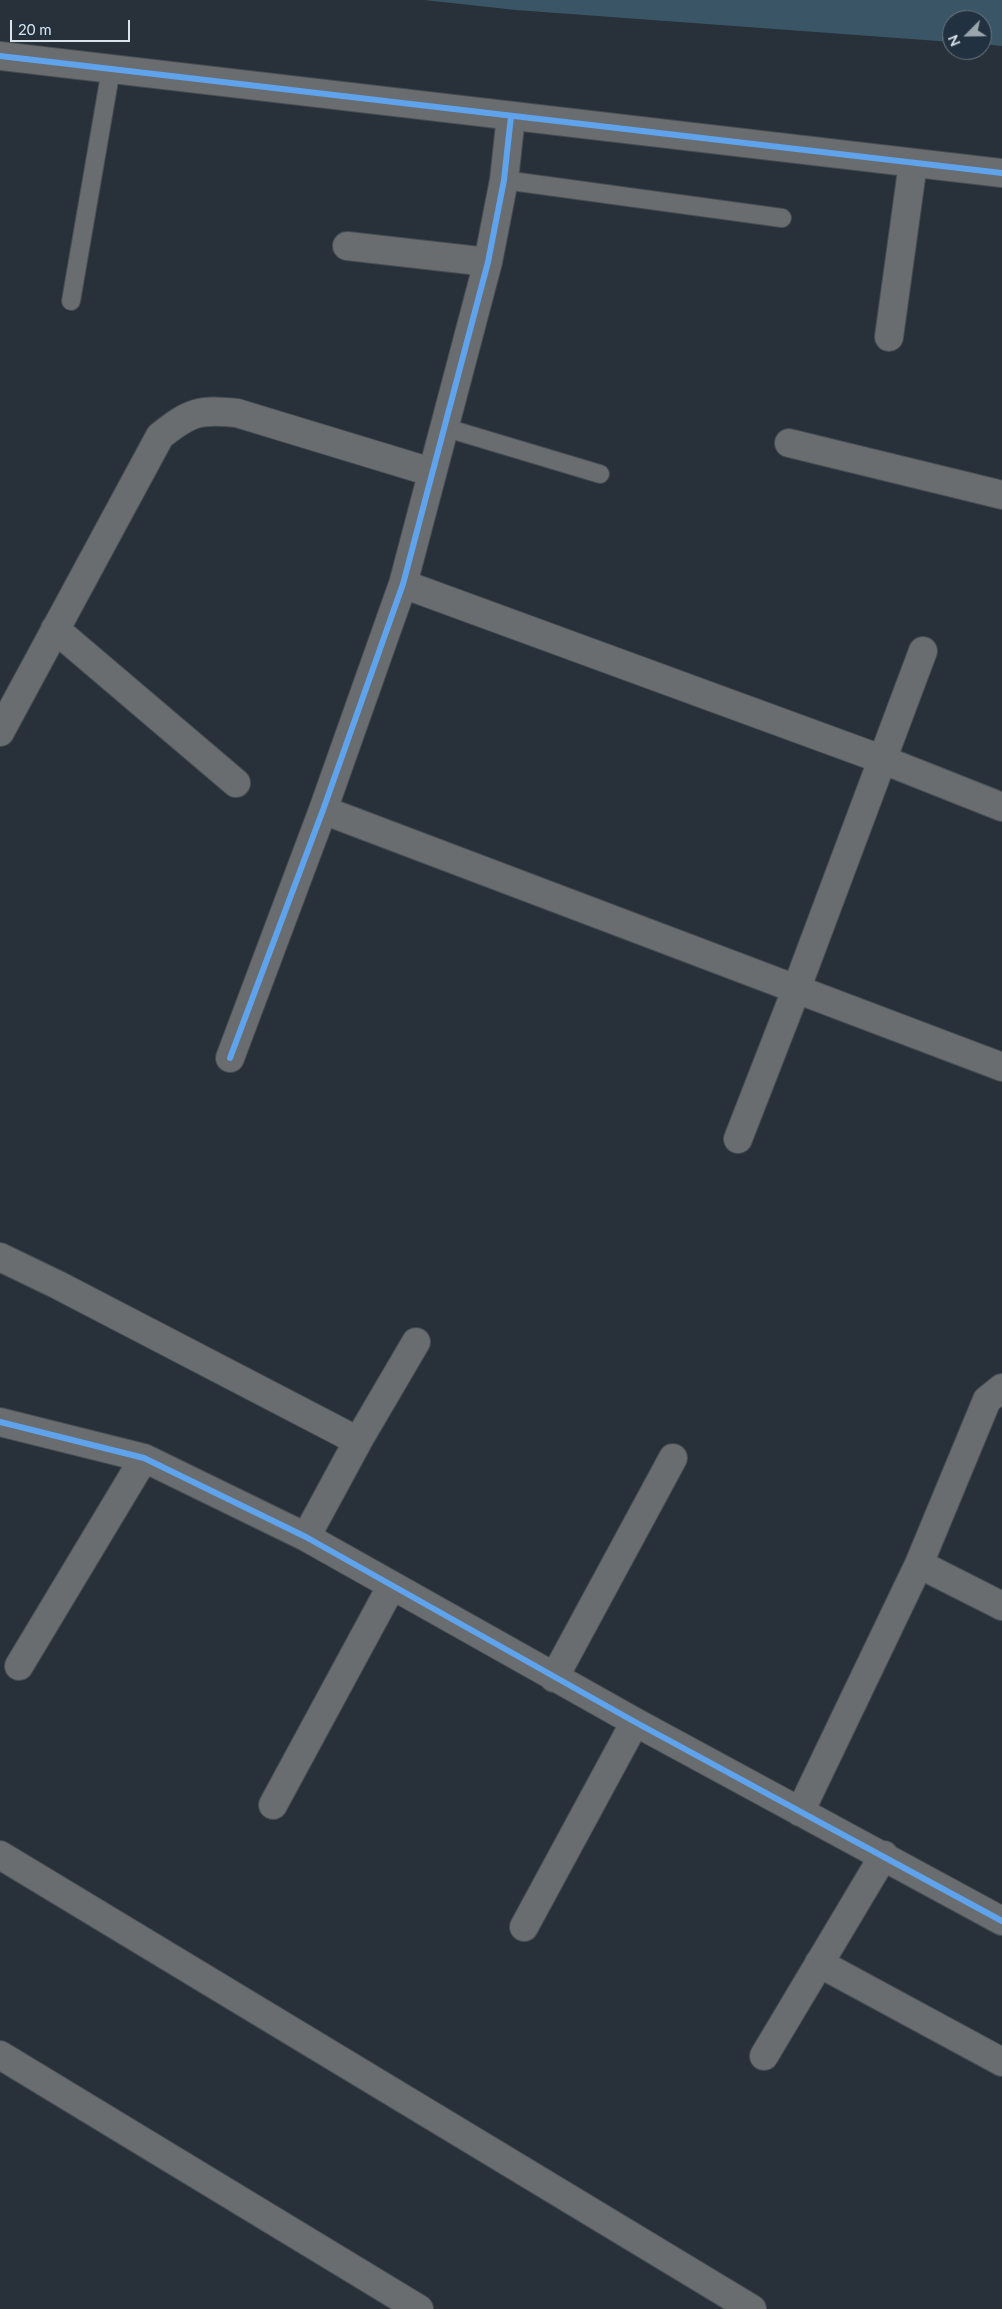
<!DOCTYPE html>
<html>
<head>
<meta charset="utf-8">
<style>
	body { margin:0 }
	#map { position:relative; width:1002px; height:2309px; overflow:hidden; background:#283139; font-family:Lato,sans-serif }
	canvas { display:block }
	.north { position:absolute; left:942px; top:10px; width:50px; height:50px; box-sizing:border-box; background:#22313f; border:1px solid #6b7884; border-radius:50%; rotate:247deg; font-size:14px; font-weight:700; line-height:20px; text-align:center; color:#d9e3ec }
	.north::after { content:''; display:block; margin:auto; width:18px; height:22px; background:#9ba5ad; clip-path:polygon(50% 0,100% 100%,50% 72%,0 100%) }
	.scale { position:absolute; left:10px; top:20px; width:120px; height:22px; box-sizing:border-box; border:2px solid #d9e3ec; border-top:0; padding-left:6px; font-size:15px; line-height:18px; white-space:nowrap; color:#d9e3ec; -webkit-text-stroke:4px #22313f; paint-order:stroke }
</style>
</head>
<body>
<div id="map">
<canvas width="1002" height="2309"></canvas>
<div class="north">N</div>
<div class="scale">20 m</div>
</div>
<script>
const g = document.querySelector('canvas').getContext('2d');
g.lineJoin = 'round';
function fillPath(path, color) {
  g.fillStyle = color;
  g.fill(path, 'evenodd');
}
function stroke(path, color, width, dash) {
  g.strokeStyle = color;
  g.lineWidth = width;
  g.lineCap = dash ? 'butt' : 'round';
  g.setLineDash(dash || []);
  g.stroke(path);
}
fillPath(new Path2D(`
	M424 0H1002V46L982 44V20H952V42L516 10Z`), '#3a5666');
const service = new Path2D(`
	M504 180 782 218
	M71 301 111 69
	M443 427 600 474`);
const minor = new Path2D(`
	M347 246 488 262
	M889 337 913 163
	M789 443 1002 495
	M403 584 881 759 1002 807
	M55 629 236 783
	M0 732 160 436C190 412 199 409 237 413L431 472
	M323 810 1002 1067
	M230 1058 323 810 403 584 488 262 504 180 511 116
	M738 1139 796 990 923 651
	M0 1257 58 1285 358 1441 306 1537
	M0 1422 144 1458 306 1537 635 1722 1002 1921
	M358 1441 416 1342
	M919 1564 1002 1606
	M19 1666 144 1458
	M554 1678 673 1458
	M273 1805 391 1587
	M800 1812 919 1564 987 1400 1002 1388
	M0 1855 752 2309
	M524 1927 635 1722
	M819 1963 1002 2062
	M0 2055 419 2309
	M764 2056 884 1855`);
const tertiary = new Path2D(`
	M0 56 1002 173`);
stroke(service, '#464d54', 20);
stroke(minor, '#464d54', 30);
stroke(tertiary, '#464d54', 30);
stroke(service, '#696d6f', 18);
stroke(minor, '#696d6f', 28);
stroke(tertiary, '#696d6f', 28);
stroke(new Path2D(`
	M0 56 1002 173
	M230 1058 323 810 403 584 488 262 504 180 511 116
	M0 1422 144 1458 306 1537 635 1722 1002 1921`), '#60a3ed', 6);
</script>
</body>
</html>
